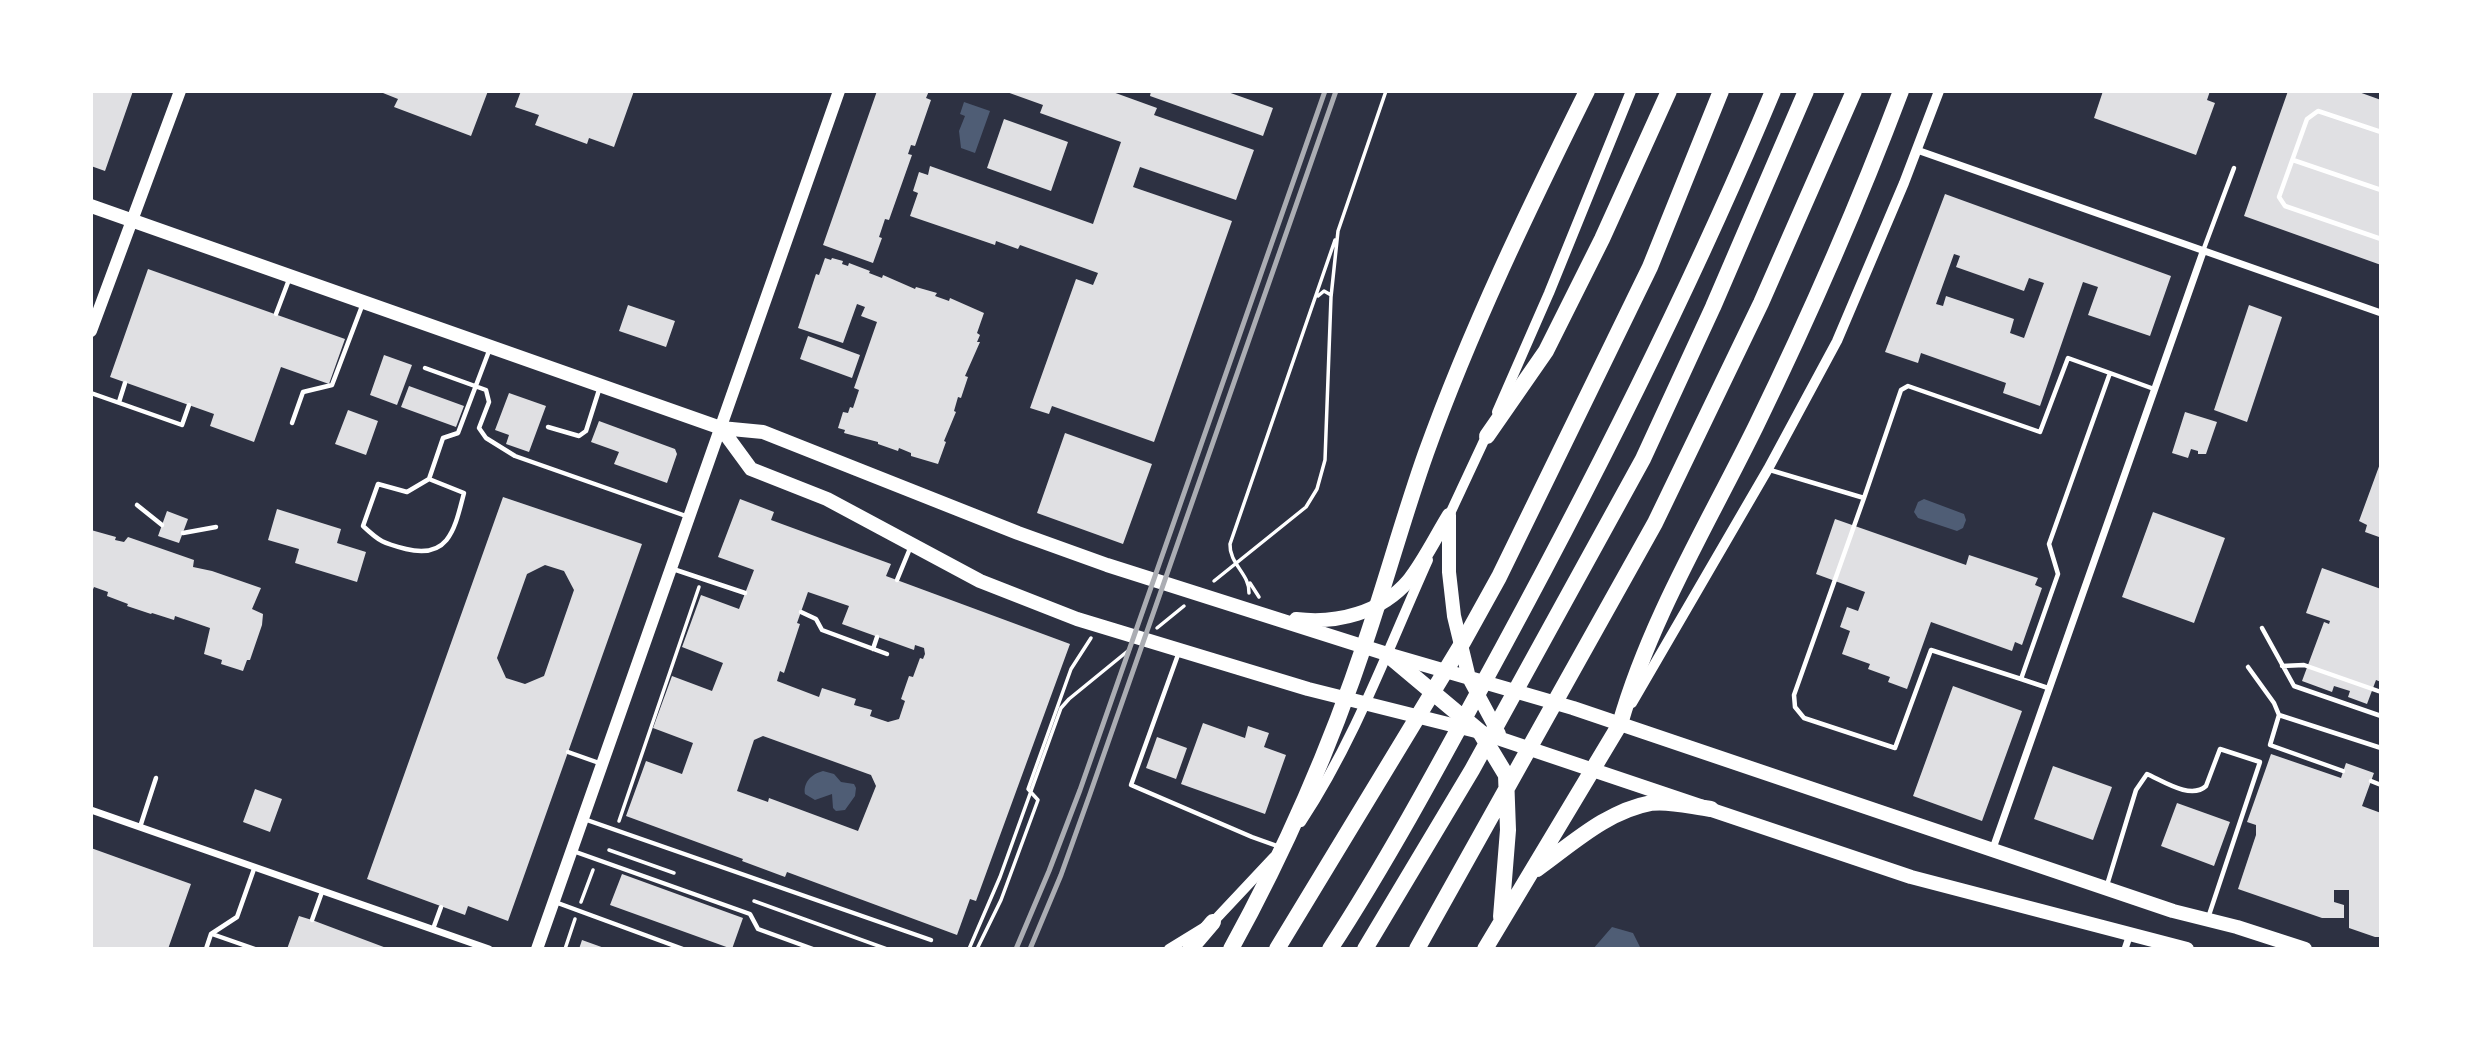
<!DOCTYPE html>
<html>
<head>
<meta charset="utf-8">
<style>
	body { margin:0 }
	#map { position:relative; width:2472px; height:1040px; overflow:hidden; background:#2d3142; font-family:"Alegreya Sans",sans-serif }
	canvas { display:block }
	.frame { position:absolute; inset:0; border:93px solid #fff; pointer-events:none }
</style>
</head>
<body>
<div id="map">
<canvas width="2472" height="1040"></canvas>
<div class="frame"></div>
</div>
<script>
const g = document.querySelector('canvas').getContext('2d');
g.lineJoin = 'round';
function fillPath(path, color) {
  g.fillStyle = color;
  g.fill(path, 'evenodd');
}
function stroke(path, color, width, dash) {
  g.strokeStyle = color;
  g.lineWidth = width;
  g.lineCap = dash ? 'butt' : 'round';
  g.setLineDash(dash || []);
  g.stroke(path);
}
fillPath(new Path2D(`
	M964 102 990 111 975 153 961 148 959 131 965 116 960 114Z
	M1924 499 1964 514 1966 520 1963 528 1957 531 1918 518 1914 512 1918 502Z
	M823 771 834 774 841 782 854 784 856 788 855 796 845 810 836 811 833 808 832 794 815 800 805 794C803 783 811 774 823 771Z
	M1612 927 1633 933 1641 949H1593Z`), '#4f5d75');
fillPath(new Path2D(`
	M91 91H133L105 171 91 166Z
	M378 91H488L471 136 394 107 398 99Z
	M521 91H634L614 147 589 138 587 144 535 125 539 115 515 107Z
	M877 91H929L926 98 931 100 915 146 911 145 908 154 912 155 889 220 885 219 879 237 882 238 873 263 823 245Z
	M1004 91H1110L1157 108 1154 115 1254 150 1236 200 1140 167 1133 187 1232 221 1154 442 1052 406 1049 414 1030 408 1076 279 1093 285 1098 273 1020 245 1018 249 996 241 995 245 910 216 918 193 913 191 919 172 928 175 930 166 1093 224 1121 142 1040 113 1043 105Z
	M1151 91H1225L1273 108 1263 136 1150 96Z
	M2103 91H2210L2207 100 2215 103 2196 155 2094 118Z
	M2288 91H2356L2381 100V265L2244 216Z
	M1004 119 1068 142 1051 191 987 168Z
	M1945 194 2171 276 2150 336 2088 315 2098 287 2083 282 2040 406 2003 393 2006 383 1921 353 1918 363 1885 352ZM1954 254 1960 256 1956 267 2024 291 2029 278 2044 283 2024 338 2010 333 2014 319 1946 296 1943 306 1936 304Z
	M825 258 831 260 832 258 843 261 842 264 848 266 849 263 870 271 869 273 882 278 883 275 915 289 916 287 937 293 935 296 949 301 950 298 984 313 977 333 980 335 977 342H980L965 376 968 377 961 398 958 397 954 411 956 412 944 441 946 442 938 464 911 456V453L899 448 898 451 878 444V442L844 433 845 430 838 428 843 412 848 413 850 407 853 408 859 390 854 388 877 322 861 316 865 307 857 304 843 343 798 328 816 274 819 275Z
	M148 269 345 339 329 384 281 367 254 442 210 426 214 414 110 377Z
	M628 305 675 321 666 347 619 331Z
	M2249 305 2282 317 2247 422 2214 410Z
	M808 336 860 355 852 378 800 359Z
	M384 355 412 365 397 405 370 395Z
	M409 386 464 406 456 427 401 407Z
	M509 393 546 406 529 452 506 444 509 435 495 430Z
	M348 410 378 421 366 455 335 444Z
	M2185 412 2217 422 2206 454H2198V451L2191 449 2188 458 2172 453Z
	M599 421 675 449 677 454 667 483 614 464 619 452 591 442Z
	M1065 433 1152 464 1123 544 1037 513Z
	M2381 461V531L2379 537 2365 532 2367 525 2359 521Z
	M503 497 642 544 508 921 468 906 465 915 367 879ZM545 565 564 571 574 590 544 676 525 684 506 678 497 658 527 574Z
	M740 499 774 512 771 520 891 564 886 576 1070 644 976 901 970 899 957 935 787 872 785 877 742 861 743 859 626 816 646 761 682 774 693 743 653 728 672 676 712 691 723 663 682 647 701 595 739 609 754 570 718 557ZM808 592 849 606 842 624 914 650 915 645 924 648 925 654 923 659 920 658 913 677 909 676 901 699 905 701 899 719 888 722 870 716 872 710 854 705 856 699 822 688 819 697 777 681 780 671 784 673 800 624 797 623ZM763 736 871 775 876 786 858 831 769 798 768 802 737 791 754 740Z
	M277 509 341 529 337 543 366 552 357 582 295 563 299 549 268 540Z
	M167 511 188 519 179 543 158 536Z
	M2153 512 2225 538 2194 623 2122 597Z
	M1835 519 1966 565 1969 555 2038 578 2035 585 2042 588 2022 645 2015 642 2012 651 1931 622 1907 689 1888 682 1890 677 1868 669 1870 664 1842 654 1850 631 1840 627 1847 607 1858 611 1865 592 1816 574Z
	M91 530 116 537 115 540 124 542 128 537 194 560 193 567 212 571 261 588 252 609 263 614 262 625 250 660H247L243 671 221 664 222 660 204 654 210 628 175 616 174 620 152 613 151 614 127 606 128 604 107 596 108 592 94 587 91 594Z
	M2322 568 2381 589V682L2376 680 2367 704 2348 697 2350 691 2334 686 2332 692 2302 681 2324 622 2329 624 2330 621 2306 613Z
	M1953 686 2022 711 1982 821 1913 796Z
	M1203 723 1245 738 1248 726 1269 733 1264 747 1286 755 1265 814 1181 784Z
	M1157 737 1187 748 1176 779 1146 768Z
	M2271 754 2341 778 2346 763 2374 773 2362 806 2381 813V937H2375L2349 928V890H2334V902L2344 905V918H2322L2238 889 2256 835V825L2247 822Z
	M2053 766 2112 787 2093 840 2034 819Z
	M255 789 282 799 270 832 243 822Z
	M2177 803 2230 822 2214 866 2161 846Z
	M91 848 191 884 168 949H91Z
	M622 874 743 918 732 949 610 905Z
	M299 916 312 920 389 949H287Z
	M582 940 607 949H579Z`), '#e0e0e3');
stroke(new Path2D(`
	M1318 296 1324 291 1331 295
	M1214 581 1306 507 1317 489 1325 460 1331 297 1338 231 1386 91
	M1250 583 1259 597
	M1249 593C1250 574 1229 564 1230 544L1335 240
	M1157 628 1184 606
	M619 821 699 587
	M609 850 674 873
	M754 901 887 949
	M581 902 593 870
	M565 949 575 919
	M969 949 1000 877 1061 708 1069 699 1129 650
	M977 949 1001 900 1038 800 1028 789 1071 669 1091 638`), '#fff', 3.5);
stroke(new Path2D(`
	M2381 132 2318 111 2307 119 2279 197 2285 206 2381 239
	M2293 160 2381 190
	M2203 251 2234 168
	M276 314 290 277
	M425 368 486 390 489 402 479 428 486 438 515 456 686 516
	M2110 373 2154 389
	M91 393 182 425 189 405
	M119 402 125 383
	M292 423 303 392 332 385 362 306
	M548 427 579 436 586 431 599 390
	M1770 470 1864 498 1901 390 1908 386 2040 432 2068 358 2110 373 2049 544 2058 574 2021 679 1931 650 1895 748 1804 718 1795 707 1794 695 1864 498
	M429 479 407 492 378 484 363 526C380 542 383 543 406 549 450 560 455 527 464 493L429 479 443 438 458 433 489 351
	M137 505 162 525
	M183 533 216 527
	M673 569 745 593
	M897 580 911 546
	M801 612 816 619 822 630 887 654
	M2262 628 2294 686 2381 716
	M873 649 877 637
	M1179 652 1131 785 1252 837 1280 847
	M2282 666 2304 665 2381 692
	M2248 667 2274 703 2279 715 2270 745 2343 771
	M2021 679 2048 688
	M2279 715 2381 748
	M568 752 602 764
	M2371 781 2381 785
	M584 819 931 940
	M140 827 156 778
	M573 851 750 914 758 929 813 949
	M2107 885 2136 790 2147 774C2163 781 2191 800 2206 786L2220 749 2260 762 2208 918
	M555 902 683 949
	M312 920 322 892
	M433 929 441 907
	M212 934 255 949
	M206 949 211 934 237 917 254 869`), '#fff', 4.5);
stroke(new Path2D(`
	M1917 150 2381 313
	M91 810 489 949
	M1992 851 2203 252
	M2125 949 2130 934`), '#fff', 7);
stroke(new Path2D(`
	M1497 412 1549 293 1631 91
	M1447 520 1489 430
	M1632 703 1768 469 1837 341 1904 183 1939 91
	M1301 822C1355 740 1388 649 1428 560
	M1169 949 1213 922 1274 857`), '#fff', 10);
stroke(new Path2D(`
	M91 331 180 91
	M537 949 839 91`), '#fff', 12);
stroke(new Path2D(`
	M91 206 721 428 763 432 1018 533 1107 565 1387 654 1573 708 2173 911 2237 927 2305 949
	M721 428 751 469 827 499 980 581 1077 619 1308 689 1480 732 1911 877 2187 949
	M1449 515V572L1454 616 1469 678 1499 734
	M1296 619C1337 624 1381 613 1409 580 1424 561 1436 536 1449 515`), '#fff', 14);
stroke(new Path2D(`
	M1487 436 1546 351 1602 239 1669 91
	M1387 654 1480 732 1506 775 1508 830 1501 917
	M1537 869C1572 844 1607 811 1651 803 1669 800 1693 807 1711 809
	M1190 949 1213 922
	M1231 949C1285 851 1331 745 1366 640 1387 578 1404 515 1426 453 1471 328 1528 210 1587 91
	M1277 949 1463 642 1499 577 1650 267 1721 91
	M1330 949C1393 852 1448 748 1503 647 1601 466 1694 281 1773 91
	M1365 949 1472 770 1643 459 1713 307 1806 91
	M1417 949 1655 523 1761 303 1854 91
	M1485 949 1620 724C1650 619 1708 524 1756 426 1809 317 1858 205 1901 91`), '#fff', 16);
stroke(new Path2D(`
	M1016 949 1049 871 1080 790 1325 91
	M1030 949 1061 875 1090 794 1336 91`), '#abadb3', 5);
</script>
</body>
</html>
